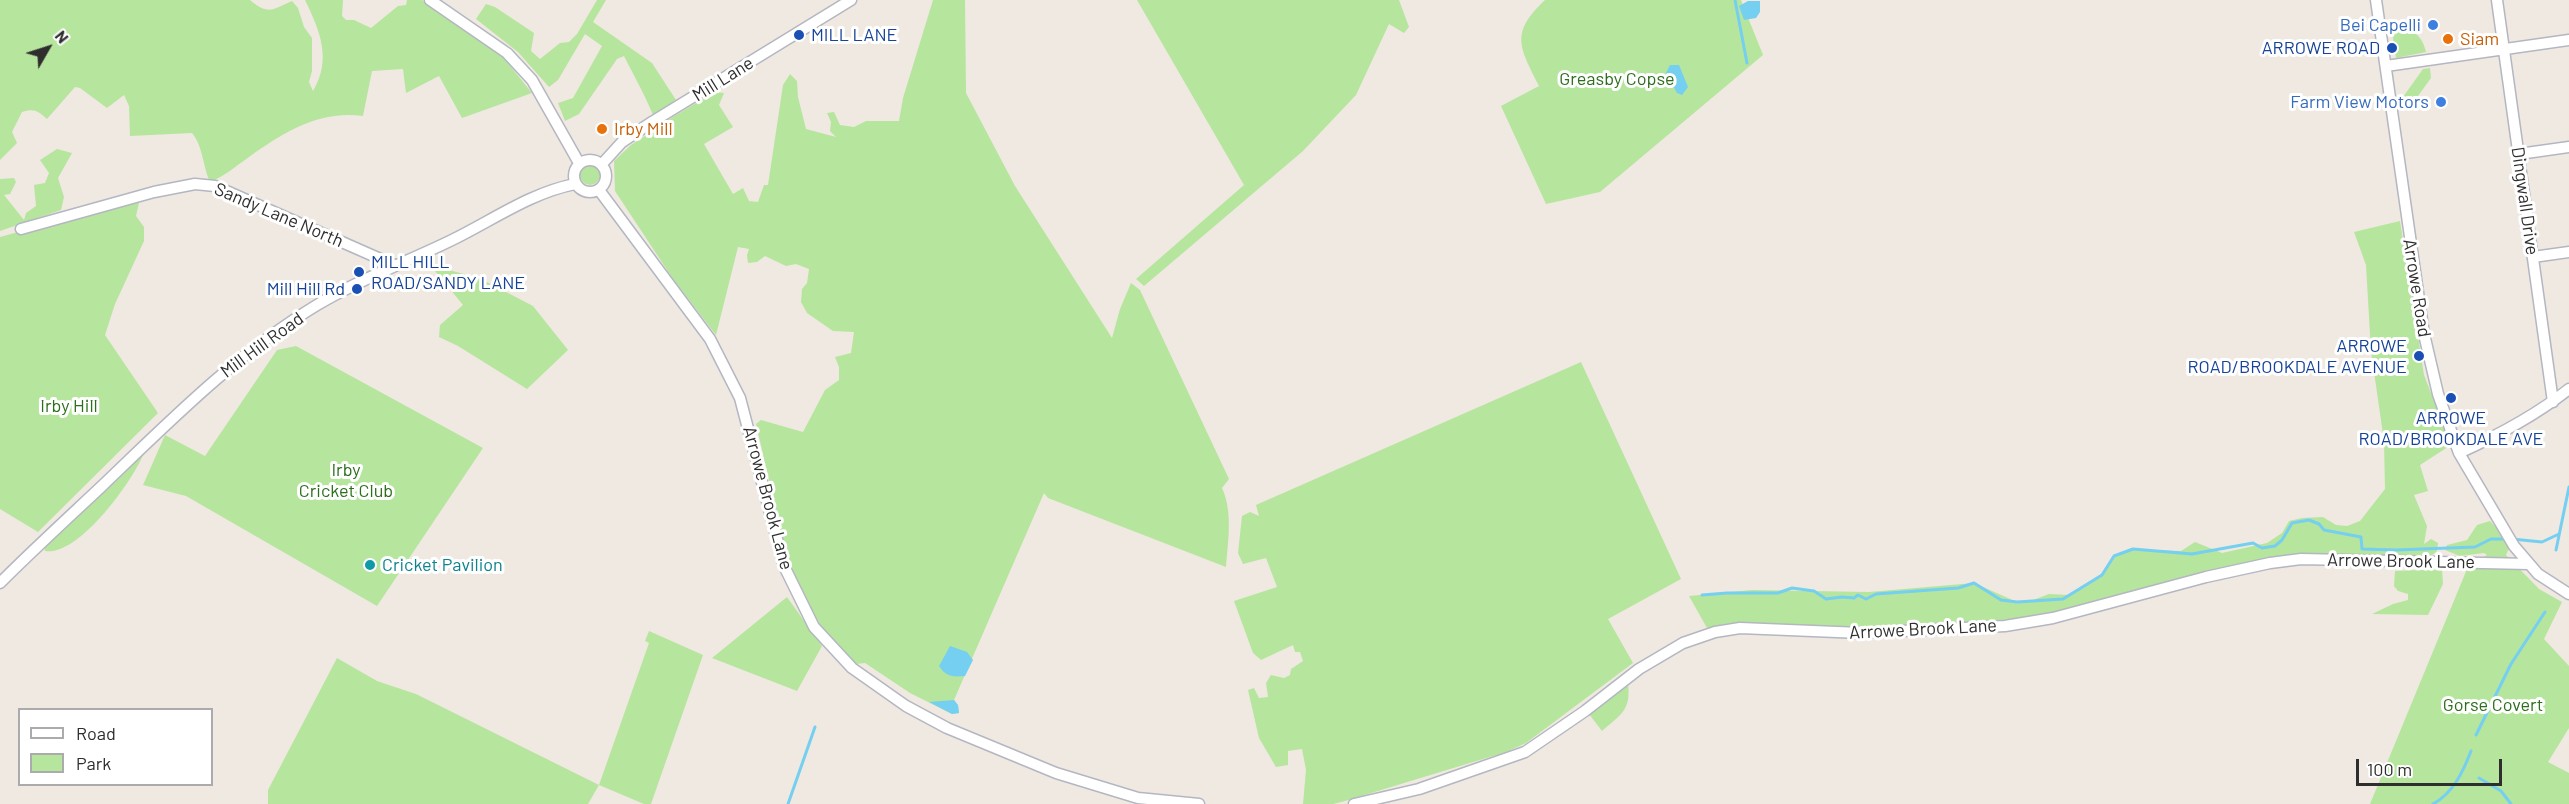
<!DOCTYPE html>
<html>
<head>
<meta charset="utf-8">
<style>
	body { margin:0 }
	#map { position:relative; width:2569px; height:804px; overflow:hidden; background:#efe9e1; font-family:Barlow,sans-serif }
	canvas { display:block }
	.legend { position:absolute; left:18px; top:708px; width:195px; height:78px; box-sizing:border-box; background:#fff; border:2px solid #ababab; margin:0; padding:8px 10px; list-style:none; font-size:18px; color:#2e2e2e }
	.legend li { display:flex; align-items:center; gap:12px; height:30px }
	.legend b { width:30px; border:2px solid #ababab }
	.north { position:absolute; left:18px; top:18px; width:60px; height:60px; -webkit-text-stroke:4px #fff; paint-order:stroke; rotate:51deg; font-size:16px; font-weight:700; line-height:24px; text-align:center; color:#2e2e2e }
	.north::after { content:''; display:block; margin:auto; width:21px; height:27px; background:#2e2e2e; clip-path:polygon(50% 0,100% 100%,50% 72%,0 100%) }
	.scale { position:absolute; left:2356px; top:759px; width:146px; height:27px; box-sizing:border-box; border:3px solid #2e2e2e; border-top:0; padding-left:8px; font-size:18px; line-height:21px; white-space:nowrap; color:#2e2e2e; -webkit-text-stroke:4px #fff; paint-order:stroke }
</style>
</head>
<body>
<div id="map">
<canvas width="2569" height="804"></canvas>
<ul class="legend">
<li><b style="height:8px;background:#fff"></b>Road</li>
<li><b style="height:16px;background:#b6e59e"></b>Park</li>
</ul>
<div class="north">N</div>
<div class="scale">100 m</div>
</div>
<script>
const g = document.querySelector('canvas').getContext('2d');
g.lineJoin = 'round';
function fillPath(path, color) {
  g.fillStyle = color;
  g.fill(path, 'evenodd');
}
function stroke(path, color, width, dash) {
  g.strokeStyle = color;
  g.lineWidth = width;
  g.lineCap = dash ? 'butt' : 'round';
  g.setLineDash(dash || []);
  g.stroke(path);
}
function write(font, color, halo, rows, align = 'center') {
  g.font = font + ' Barlow,sans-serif';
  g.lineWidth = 6;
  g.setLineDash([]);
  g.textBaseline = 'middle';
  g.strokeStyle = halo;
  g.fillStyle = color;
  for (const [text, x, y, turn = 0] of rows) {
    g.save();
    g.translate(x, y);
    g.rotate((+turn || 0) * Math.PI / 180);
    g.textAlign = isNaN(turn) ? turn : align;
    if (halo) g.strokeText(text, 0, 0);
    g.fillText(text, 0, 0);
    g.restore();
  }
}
fillPath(new Path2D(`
	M0 0H250C269 16 273 9 292 1L298 8 304 27 312 38V71L309 82 313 91C332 59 320 31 305 0H343L342 16 346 20H354L371 28 398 6 406 5 407 0H422L498 51 532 93 462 118 439 76 406 93 403 69 372 71 363 116C319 110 284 132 249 157 236 166 225 176 210 182 203 167 203 146 192 133L130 136 129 106 124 95 107 108 80 88 75 87 47 119C38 111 34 108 22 112L12 132 17 143 0 160Z
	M597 0H606L593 22 652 63 676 100 653 115C645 95 634 76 624 56L617 59 579 114 565 121 558 103 573 98 602 46 585 34 558 80 549 87 518 52 476 19 486 4 495 7 534 33 531 51 540 59 560 43 569 42 577 34Z
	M933 0H965L966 93 1015 186 1112 338 1120 309 1131 283 1140 290 1229 479 1222 488C1233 512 1228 541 1226 567L1048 498 1044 493 954 700 958 705 959 713 952 714 910 693 865 663 856 664 820 625 789 566 756 424 761 420 803 432 825 390 839 380V367L835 357 851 353 854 332 833 331 807 313 801 302 802 289 807 283 809 269 796 264 786 266 765 256 757 262 748 263 747 255 749 249 738 247 716 335 673 279 615 191 614 161 631 145 673 117 714 92 724 93 719 105 733 127 704 144 733 194 743 188 749 201 758 202 764 185H768L783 85 790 74 797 81 798 97 806 129 836 137 830 131 831 122 827 113 834 112 840 125 854 127 866 121H899L903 98Z
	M1137 0H1399L1409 27 1404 33 1389 24 1356 95 1303 151 1144 286 1136 279 1244 185Z
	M1545 0H1741L1763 55 1600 192 1546 204 1501 106 1539 86C1519 46 1510 33 1545 0Z
	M2407 29C2419 34 2423 40 2426 52L2396 58 2392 31Z
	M2430 68 2431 78 2418 96 2403 97 2423 69Z
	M57 149 72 153 58 178 64 197 61 210 0 231V179L14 178 16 182 10 194 4 195 24 220 26 213 36 206 34 185 45 183 49 173 40 160Z
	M580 175a10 10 0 1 1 20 0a10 10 0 1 1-20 0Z
	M139 203 136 216 144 227V241L115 304 105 335 158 413 38 532 0 509V237L113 206Z
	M2400 221 2424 375 2451 445 2420 465 2428 491 2414 495 2427 526 2424 544 2431 539 2438 543 2437 551 2431 556 2299 553 2207 571 2048 614 2014 619 1908 627 1833 628 1745 623 1724 624 1707 628 1689 596 1752 590 1869 592 1974 583 2017 602 2033 600 2049 594 2069 595 2101 575 2114 556 2133 549 2181 551 2195 542 2222 553 2267 543 2282 533 2289 521 2302 518 2323 517 2336 525 2347 526 2360 521 2385 489 2384 441 2371 351 2366 265 2354 232Z
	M430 265 479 278 533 306 568 350 527 389 458 346 439 337 440 325 463 305Z
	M296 346 483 448 377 606 186 496 143 485 165 435 205 456 277 350Z
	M1581 362 1681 579 1608 619 1633 663 1526 743 1506 752 1345 801 1333 804H1303L1306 770 1302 749 1288 751V765L1276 767 1259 738 1248 690 1254 688 1259 698 1268 697 1266 683 1271 675 1284 678 1290 675 1291 669 1303 661 1300 652H1295L1293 645 1261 660 1253 653 1234 601 1277 587 1266 558 1243 564 1238 553 1242 516 1250 512 1259 516 1256 505Z
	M141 454 143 455C132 482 78 557 45 551L44 547Z
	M2490 521 2509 542 2510 546 2506 555 2539 589 2562 602 2544 639 2569 666V728L2548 762 2569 773V804H2370L2467 569 2473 563 2487 555 2484 553 2460 556 2445 550 2447 545 2467 540 2477 525Z
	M2442 569 2443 584 2428 615 2372 614 2393 604 2408 600V594L2398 591 2394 586 2395 571Z
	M787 597 822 646 797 691 712 658Z
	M649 631 703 655 651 804H644L599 785 588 804H268V790L337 658 377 681 416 694 599 785 649 643 645 641Z
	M1628 684C1631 711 1621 714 1602 731L1589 714Z`), '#b6e59e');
fillPath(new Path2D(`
	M1748 1H1760V12L1756 18 1744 20 1739 6Z
	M1670 65H1679L1688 87 1682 95 1677 93 1666 73Z
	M950 646 967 652 973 660 965 676C953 677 946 677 939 666Z
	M954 700 958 705 959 713 952 714 929 702Z`), '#75cff0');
stroke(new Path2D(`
	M1735 0 1747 63
	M2512 539 2542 542 2559 534
	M2556 550 2569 487
	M1702 595 1727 593H1778L1792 588 1814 591 1826 599 1842 597 1854 598 1858 595 1866 599 1876 594 1958 588 1974 583 2001 600 2017 602 2063 599 2102 575 2114 556 2133 549 2192 554 2253 543 2262 548 2275 546 2282 540 2292 523 2309 520 2319 524 2324 530 2361 537 2362 549 2396 550 2475 547 2491 539H2506
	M2476 735 2511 664 2545 612
	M2479 778 2501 791 2511 804
	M788 804 815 727
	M2433 804C2453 793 2463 772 2471 751`), '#75cff0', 3);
const minor = new Path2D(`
	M430 0 507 53 532 80 579 163
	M2376 0 2424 334 2438 394 2459 453 2514 546 2538 574 2569 594
	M2497 0 2553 402
	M2386 66 2569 40
	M2519 154 2569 147
	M574 176a16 16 0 1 1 32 0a16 16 0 1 1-32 0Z
	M602 164 622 142 652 122 851 0
	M599 190 710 339 740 398 784 566 814 627 852 668 906 706 947 728 1056 773 1138 798 1199 804
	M21 229 154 192 195 184 215 186 394 265
	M2533 257 2569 252
	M2459 453C2499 435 2535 416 2569 389
	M0 583C33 550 68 518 102 486 170 421 236 354 317 305 360 279 407 262 452 240 493 220 530 193 575 184
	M1354 804 1419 789 1525 752 1585 711 1639 669 1683 643 1715 632 1740 628 1861 633 2005 626 2053 618 2206 577 2270 563 2301 559 2529 564`);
stroke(minor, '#b4b7c1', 13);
stroke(minor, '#fff', 10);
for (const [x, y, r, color] of [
	[2433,25,6,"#3f7fe0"],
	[799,35,6,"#1a4fb4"],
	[2448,39,6,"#e8710a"],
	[2392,48,6,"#1a4fb4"],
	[2441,102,6,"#3f7fe0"],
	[602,129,6,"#e8710a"],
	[359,272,6,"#1a4fb4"],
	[357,289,6,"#1a4fb4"],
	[2419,356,6,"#1a4fb4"],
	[2451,398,6,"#1a4fb4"],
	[370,565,6,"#0f9aa8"]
]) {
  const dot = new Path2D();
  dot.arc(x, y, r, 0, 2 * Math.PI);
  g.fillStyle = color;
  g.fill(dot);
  stroke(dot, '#fff', 2);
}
write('18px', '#366cbe', '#fff', [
	["Bei Capelli",2421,25],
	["Farm View Motors",2429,102]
], 'right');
write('18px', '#164399', '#fff', [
	["MILL LANE",811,35,"left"],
	["ARROWE ROAD",2380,48],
	["MILL HILL",371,262,"left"],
	["ROAD/SANDY LANE",371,283,"left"],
	["Mill Hill Rd",345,289],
	["ARROWE",2407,346],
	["ROAD/BROOKDALE AVENUE",2407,367],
	["ARROWE",2451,418,"center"],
	["ROAD/BROOKDALE AVE",2451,439,"center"]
], 'right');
write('18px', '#c56008', '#fff', [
	["Siam",2460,39],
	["Irby Mill",614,129]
], 'left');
write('18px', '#2e2e2e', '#fff', [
	["Mill Lane",723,79,-32],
	["Dingwall Drive",2525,201,82],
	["Sandy Lane North",279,215,23],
	["Arrowe Road",2417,288,81],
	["Mill Hill Road",262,345,-36],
	["Arrowe Brook Lane",768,498,75],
	["Arrowe Brook Lane",2401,561,1],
	["Arrowe Brook Lane",1923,629,-3]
]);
write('18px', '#2c6e1b', '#fff', [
	["Greasby Copse",1617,79],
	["Irby Hill",69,406],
	["Irby",346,470],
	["Cricket Club",346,491],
	["Gorse Covert",2493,705]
]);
write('18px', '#0d838f', '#fff', [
	["Cricket Pavilion",382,565]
], 'left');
</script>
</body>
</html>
